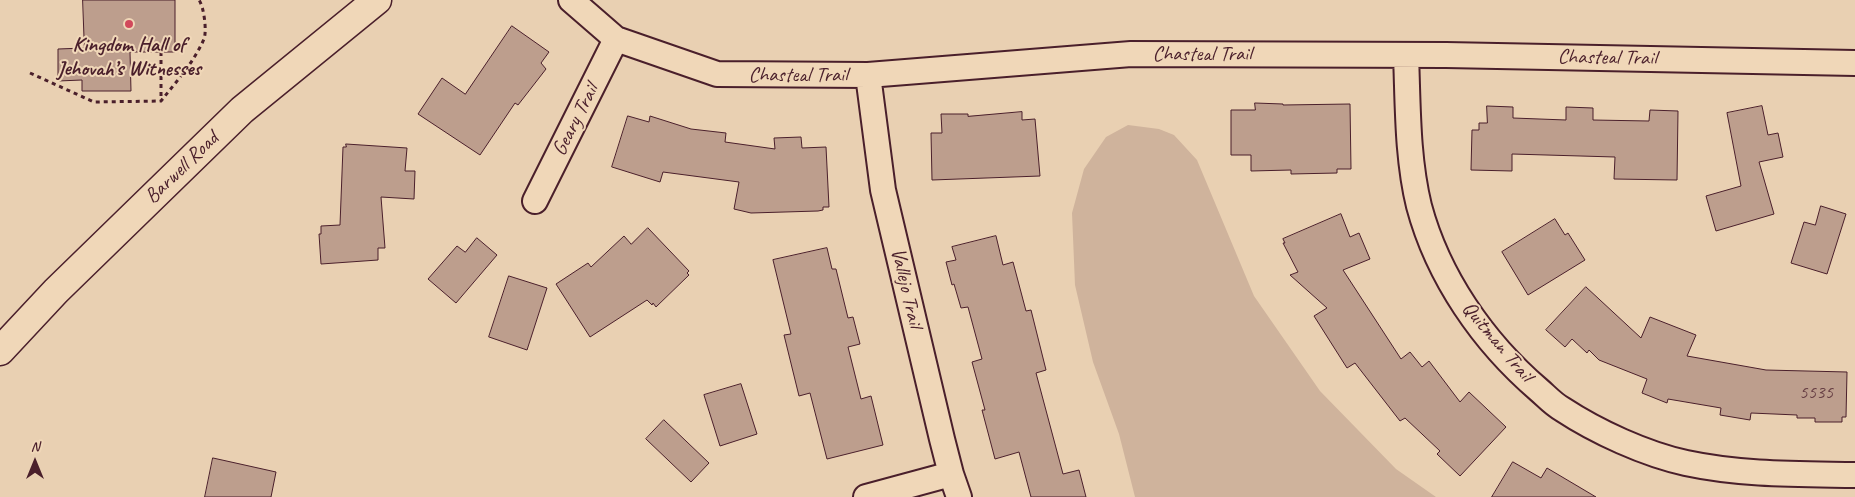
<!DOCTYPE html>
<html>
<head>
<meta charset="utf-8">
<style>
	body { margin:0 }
	#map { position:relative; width:1855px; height:497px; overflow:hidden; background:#e9d0b2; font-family:Caveat,sans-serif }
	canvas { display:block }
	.north { position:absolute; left:10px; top:437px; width:50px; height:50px; -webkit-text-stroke:4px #f0d7b8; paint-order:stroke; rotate:0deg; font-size:14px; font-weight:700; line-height:20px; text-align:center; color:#4a1f2b }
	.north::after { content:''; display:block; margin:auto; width:18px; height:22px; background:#4a1f2b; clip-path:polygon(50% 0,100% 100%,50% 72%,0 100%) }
</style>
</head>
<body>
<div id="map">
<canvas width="1855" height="497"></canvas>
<div class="north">N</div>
</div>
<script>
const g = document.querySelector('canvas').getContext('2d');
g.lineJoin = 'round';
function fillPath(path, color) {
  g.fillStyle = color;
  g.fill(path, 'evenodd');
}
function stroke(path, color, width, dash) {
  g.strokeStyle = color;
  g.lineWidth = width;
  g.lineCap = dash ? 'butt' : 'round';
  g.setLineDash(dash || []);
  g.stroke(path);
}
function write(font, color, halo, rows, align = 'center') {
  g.font = font + ' Caveat,sans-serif';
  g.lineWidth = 4;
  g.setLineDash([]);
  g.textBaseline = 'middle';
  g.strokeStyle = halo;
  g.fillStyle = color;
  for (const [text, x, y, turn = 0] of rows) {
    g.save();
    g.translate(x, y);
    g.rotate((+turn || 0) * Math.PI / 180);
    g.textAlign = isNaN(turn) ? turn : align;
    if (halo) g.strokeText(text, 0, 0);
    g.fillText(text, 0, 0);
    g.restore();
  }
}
fillPath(new Path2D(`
	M1128 125 1159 129 1174 135 1197 160 1254 296 1320 391 1396 469 1436 497H1135L1119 434 1093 362 1075 285 1072 213 1084 169 1106 137Z`), '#cfb39c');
const building = new Path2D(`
	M83 0H175V52H130L131 91H82V80L58 81V49L84 48Z
	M512 26 549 52 541 63 546 69 518 105 515 103 480 155 418 114 442 78 465 94Z
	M1255 103 1283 104V105L1350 104 1351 169H1337V173L1291 174V170L1251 171V155H1231V110H1255Z
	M1487 106 1513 107V118L1566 120V107L1593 108V120L1649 121 1650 110 1678 111 1677 180 1614 179 1615 157 1512 154V171L1471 170 1472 130H1479V123H1487Z
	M1762 106 1768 135 1778 133 1783 157 1759 162 1774 214 1716 231 1706 196 1741 186 1727 113Z
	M1022 112V120L1035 119 1040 176 932 180 931 133H942L941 114H968V116Z
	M628 116 649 122 650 116 691 129 726 133 725 142 775 149 774 138 801 137 802 148 826 147 829 207H823V210L818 211 751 213 734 209 739 182 663 172 660 182 612 167Z
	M346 144 407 148 405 171H415L414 199 381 197 385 248H378V260L321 264 319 234H321V226L340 225 343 147H346Z
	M1821 206 1846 214 1827 274 1791 263 1804 222 1815 225Z
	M1341 214 1350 237 1359 233 1370 259 1343 270 1401 359 1410 352 1422 367 1429 361 1460 402 1469 392 1506 427 1460 476 1437 454 1440 451 1405 418 1400 421 1355 363 1347 368 1314 316 1327 308 1290 275 1298 272 1283 243H1285L1283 239Z
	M1555 219 1565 235 1568 233 1585 260 1528 295 1502 252Z
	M648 228 689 271 687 273 689 275 656 307 653 303 652 305 647 300 590 337 556 284 588 263 591 267 624 236 631 244Z
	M996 236 1003 265 1013 262 1026 311 1031 310 1046 370 1036 373 1063 474 1079 470 1086 497H1031L1019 452 995 459 982 410H985L972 362 982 359 968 307 961 308 954 284 952 285 946 262 956 260 952 247Z
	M477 238 497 255 456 303 428 279 457 246 465 252Z
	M827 248 832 269H836L848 318 853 317 860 344 848 347 861 399 871 396 883 445 827 459 810 393 799 396 784 335 791 334 773 260Z
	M509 276 547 288 527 350 489 337Z
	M1586 287 1641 338 1650 317 1696 335 1687 356 1766 370 1847 372 1846 417H1842V422H1815V418H1797V415L1751 413 1750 420 1720 415 1721 408 1668 399 1667 403 1642 393 1647 379 1599 360 1589 350 1587 353 1572 339 1565 347 1546 330Z
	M741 384 757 434 720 446 704 395Z
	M664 420 709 463 691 482 646 439Z
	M213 458 276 472 271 497H205Z
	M1513 462 1541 478 1547 468 1596 497H1492Z`);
fillPath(building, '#bd9e8d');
stroke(building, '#4a1f2b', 1);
const street = new Path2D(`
	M571 0 616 39 717 74 868 75 1131 54 1446 55 1855 63
	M1406 55C1408 105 1407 157 1419 206 1438 277 1483 342 1539 390 1546 396 1553 404 1562 409 1597 432 1645 454 1686 463 1742 475 1798 474 1855 475
	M868 75 883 190 942 439 951 474 959 497
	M535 201 616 39
	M866 497 951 474`);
const secondary = new Path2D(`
	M0 351 56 291 242 110 377 0`);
stroke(street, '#4a1f2b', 28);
stroke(secondary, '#4a1f2b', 31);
stroke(new Path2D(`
	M161 52V101C176 82 194 62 204 39 207 31 204 7 199 0
	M30 73 94 102 161 101`), '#4a1f2b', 3, [4, 4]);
stroke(street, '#f0d7b8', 24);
stroke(secondary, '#f0d7b8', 28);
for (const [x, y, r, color] of [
	[129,24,5,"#d1495b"]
]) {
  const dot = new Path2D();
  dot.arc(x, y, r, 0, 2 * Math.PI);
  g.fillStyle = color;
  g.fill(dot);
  stroke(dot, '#f0d7b8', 2);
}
write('19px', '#673f44', null, [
	["5535",1816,393]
]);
write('bold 21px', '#4a1f2b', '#f0d7b8', [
	["Kingdom Hall of",129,45],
	["Jehovah’s Witnesses",129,69]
]);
write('21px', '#4a1f2b', '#f0d7b8', [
	["Chasteal Trail",1202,54],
	["Chasteal Trail",1607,58,1],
	["Chasteal Trail",798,75],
	["Geary Trail",576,120,-63],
	["Barwell Road",182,168,-44],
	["Vallejo Trail",906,288,77],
	["Quitman Trail",1497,342,50]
]);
</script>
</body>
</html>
